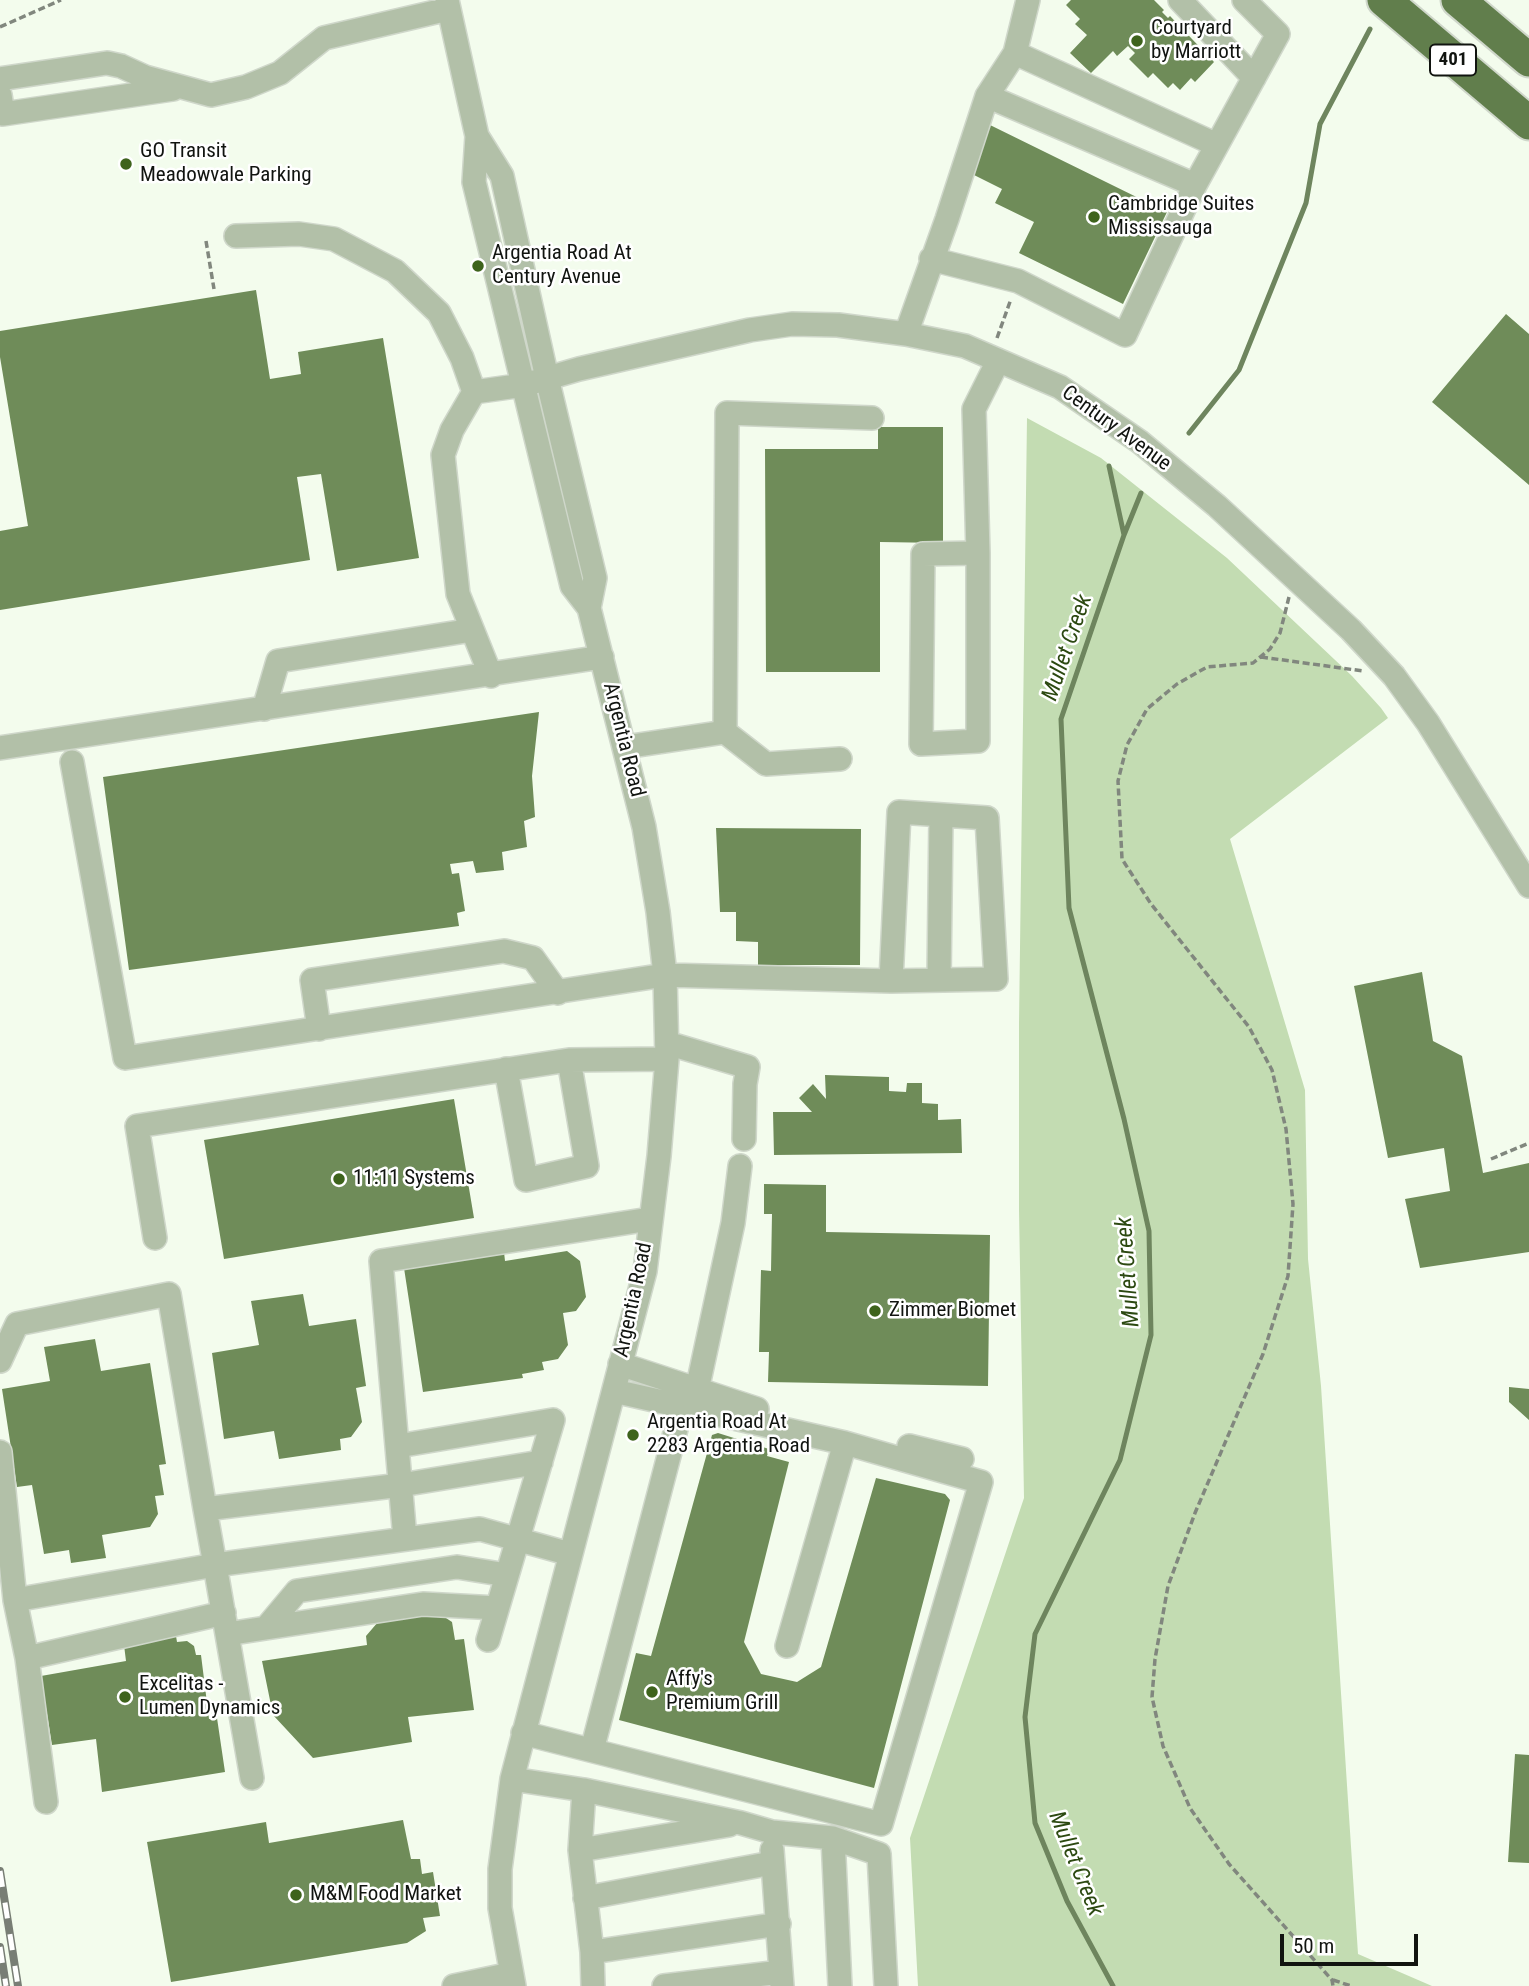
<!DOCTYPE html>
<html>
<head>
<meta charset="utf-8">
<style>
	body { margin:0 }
	#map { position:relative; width:1529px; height:1986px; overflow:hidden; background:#f3fced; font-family:"Roboto Condensed",sans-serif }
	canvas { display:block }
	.scale { position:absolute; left:1280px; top:1934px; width:138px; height:32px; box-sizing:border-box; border:4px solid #111410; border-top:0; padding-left:9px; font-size:21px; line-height:24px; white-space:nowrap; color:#111410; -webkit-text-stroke:5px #fff; paint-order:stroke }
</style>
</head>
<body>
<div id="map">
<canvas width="1529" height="1986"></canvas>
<div class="scale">50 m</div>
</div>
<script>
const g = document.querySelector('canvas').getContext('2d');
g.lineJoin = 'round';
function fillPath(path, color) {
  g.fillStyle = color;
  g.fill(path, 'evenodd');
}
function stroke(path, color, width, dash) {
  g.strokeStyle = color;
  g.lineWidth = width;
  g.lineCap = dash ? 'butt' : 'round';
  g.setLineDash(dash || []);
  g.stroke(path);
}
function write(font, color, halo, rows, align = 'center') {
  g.font = font + ' "Roboto Condensed",sans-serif';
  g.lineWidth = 5;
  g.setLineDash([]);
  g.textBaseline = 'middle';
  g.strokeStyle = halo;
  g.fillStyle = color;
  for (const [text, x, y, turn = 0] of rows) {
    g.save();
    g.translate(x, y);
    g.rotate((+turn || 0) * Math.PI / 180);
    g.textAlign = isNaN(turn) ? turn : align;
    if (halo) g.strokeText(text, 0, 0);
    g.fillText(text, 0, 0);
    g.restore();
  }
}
fillPath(new Path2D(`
	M1027 418 1101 458 1227 558 1352 676 1381 708 1388 718 1230 839 1305 1090 1308 1259 1321 1386 1358 1954 1432 1986H918L910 1838 1024 1498 1019 1210V1023Z`), '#c3dcb2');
stroke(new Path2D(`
	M1189 433 1239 370 1306 203 1320 124 1370 29
	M1109 466 1124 535
	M1113 1986 1067 1901 1035 1823 1025 1717 1035 1634 1120 1460 1151 1335 1149 1231 1124 1119 1069 908 1061 719 1124 535 1141 493`), '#6e855e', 5);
fillPath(new Path2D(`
	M1071 0H1154L1164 10 1162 12 1168 18 1170 16 1214 62 1195 82 1191 78 1180 90 1173 83 1168 88 1153 73 1148 78 1129 59 1135 53 1128 46 1117 56 1113 51 1091 73 1070 53 1087 35 1075 24 1080 19 1066 5Z
	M988 124 1167 212 1123 304 1019 253 1034 222 995 203 1002 189 966 171Z
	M256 290 270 379 301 374 298 352 383 338 419 558 337 571 321 474 297 477 310 560 0 610V531L28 526 0 357V331Z
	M1506 314 1529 334V485L1432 402Z
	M878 427H943V543L880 542V672H766L765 449H878Z
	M539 712 532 776 535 817 524 821 527 847 502 852 504 870 476 873 473 861 450 864 452 874 459 873 465 911 457 913 459 926 129 970 103 777Z
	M716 828 861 829 860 965H758V942L736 941V912H720Z
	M1422 972 1433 1041 1462 1056 1483 1173 1529 1163V1252L1420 1268 1405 1199 1450 1191 1444 1148 1388 1158 1354 986Z
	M825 1075 889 1077V1091L906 1092 907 1083H922V1103L938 1104V1120L961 1119 962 1153 774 1155 773 1112H812L799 1098 813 1084 826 1099Z
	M454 1099 474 1218 224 1259 204 1140Z
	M764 1184 826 1185V1232L990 1235 988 1386 768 1382 769 1352H759L761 1270 771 1271 772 1214H764Z
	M567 1251 580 1261 586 1297 576 1311 563 1313 568 1345 558 1359 542 1362 544 1370 522 1374 523 1378 423 1392 404 1268 504 1252 505 1261Z
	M303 1294 309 1326 356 1319 366 1386 356 1388 362 1422 351 1437 340 1439 341 1450 279 1459 274 1431 224 1439 212 1353 259 1345 251 1301Z
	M95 1339 101 1371 150 1363 166 1464 159 1465 164 1495 155 1496 158 1514 150 1527 102 1535 106 1558 71 1563 69 1550 44 1554 32 1485 17 1487 2 1389 50 1381 44 1347Z
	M1509 1387 1529 1389V1420L1509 1402Z
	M718 1433 769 1449 767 1456 789 1462 744 1642 761 1674 797 1682 821 1667 876 1478 945 1494 950 1500 874 1788 619 1720 636 1653 651 1656 712 1435Z
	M440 1614 452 1622 455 1640 464 1639 474 1710 408 1717 412 1742 313 1758 273 1715 262 1661 367 1645 366 1636 378 1622Z
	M176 1636 177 1642 187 1641 194 1646 196 1655H201L209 1719 217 1718 225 1772 102 1792 96 1739 52 1745 41 1676 126 1661 124 1645Z
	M1515 1754 1529 1755V1863L1508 1862Z
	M403 1820 411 1859H420L422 1874 433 1872 440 1916 423 1918 426 1931 407 1943 171 1982 147 1842 266 1822 269 1843Z`), '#6f8c59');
const minor = new Path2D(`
	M447 0 477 136 474 182 572 586 589 608 644 827 658 912 665 975 667 1059 659 1156 645 1271 512 1779 500 1869V1908L514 1986
	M1180 0 1254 78
	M1015 53 1217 145
	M0 79 107 63 121 66 145 77 211 95 246 87 280 73 324 38 448 9
	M0 95 3 114 173 89
	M987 96 1195 185
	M477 136 502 176 547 378 595 578 589 608
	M236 236 299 234 334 239 395 271 439 313 462 358 474 392 452 430 443 455 458 594 491 676
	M931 259 1018 281 1125 335 1195 185 1278 34 1244 0
	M906 334 947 219 987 96 1015 53 1028 0
	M474 392 524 385 579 369 750 330 792 324 838 325 906 334 965 346 1060 387 1140 442 1217 506 1351 630 1394 676 1428 723 1529 886
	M978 553V741L921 744 923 554Z
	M978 553 974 409 998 361
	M264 709 278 661 472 630
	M725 732 727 413 872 418
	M625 747 725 732 766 764 840 759
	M0 748 602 657
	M72 762 125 1058 665 975 891 981 996 979 987 818 899 812 891 981
	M939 980 941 815
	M319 1029 312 980 504 951 533 958 558 993
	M667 1043 748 1067 745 1084 744 1139
	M506 1069 526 1180 587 1166 569 1060
	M155 1238 137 1126 569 1060 667 1059
	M0 1361 17 1324 169 1294 205 1509
	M620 1364 757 1409
	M697 1390 733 1223 740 1166
	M398 1446 553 1420 488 1640
	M909 1446 962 1459
	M0 1452 15 1600
	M405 1539 381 1261 650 1219
	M224 1613 27 1658 15 1600 215 1565 205 1509 401 1485 541 1462
	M266 1628 423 1604 497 1608
	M227 1634 266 1628 297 1591 457 1567 507 1575
	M787 1646 845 1443
	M27 1658 46 1802
	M523 1733 881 1824 981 1482 845 1443 614 1391
	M592 1750 682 1406
	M252 1778 215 1565 480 1529 570 1554
	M512 1779 584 1790 741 1823 772 1832 833 1838 879 1854 886 1986
	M584 1790 580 1850 592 1952 593 1986
	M833 1838 840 1986
	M580 1850 729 1825
	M772 1850 782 1986
	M585 1898 772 1863
	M592 1952 779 1924
	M454 1986 511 1974
	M664 1986 781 1972`);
const highway = new Path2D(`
	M1384 0 1529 123
	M1458 0 1529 60`);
stroke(minor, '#cfd7ca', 26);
stroke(highway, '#cfd7ca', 37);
stroke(new Path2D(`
	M0 27 61 0
	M206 241 214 289
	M997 338 1011 299
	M1289 597 1280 633 1270 649 1253 663 1207 667 1177 684 1147 709 1127 745 1118 781 1122 859 1151 904 1249 1027 1272 1070 1286 1129 1293 1204 1288 1276 1263 1354 1195 1513 1168 1586 1155 1659 1152 1697 1163 1746 1190 1808 1229 1864 1332 1980 1333 1986
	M1261 657 1363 671
	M1491 1159 1529 1143
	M1333 1980 1351 1986`), '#81877e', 3.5, [7, 3.5]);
stroke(minor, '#b2c0a8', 23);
stroke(highway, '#617e4c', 33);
const rail = new Path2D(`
	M0 1871 18 1986
	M0 1947 6 1986`);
stroke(rail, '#787e75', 8);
stroke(rail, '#fff', 5, [16]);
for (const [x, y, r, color] of [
	[1137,41,7,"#3e631c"],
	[126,164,7,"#3e631c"],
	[1094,217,7,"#3e631c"],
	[478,266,7,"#3e631c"],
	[339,1179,7,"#3e631c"],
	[875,1311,7,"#3e631c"],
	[633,1435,7,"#3e631c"],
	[652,1692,7,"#3e631c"],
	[125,1697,7,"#3e631c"],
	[296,1895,7,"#3e631c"]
]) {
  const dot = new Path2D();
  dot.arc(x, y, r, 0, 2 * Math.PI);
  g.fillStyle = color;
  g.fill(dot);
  stroke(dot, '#fff', 2.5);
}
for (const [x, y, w] of [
	[1453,60,46]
]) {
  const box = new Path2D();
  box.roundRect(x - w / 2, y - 15.5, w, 31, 5);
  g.fillStyle = '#fff';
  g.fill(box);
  stroke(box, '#111410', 2);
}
write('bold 19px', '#111410', null, [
	["401",1453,60]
]);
write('21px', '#111410', '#fff', [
	["Courtyard",1151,29],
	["by Marriott",1151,53],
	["GO Transit",140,152],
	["Meadowvale Parking",140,176],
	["Cambridge Suites",1108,205],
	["Mississauga",1108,229],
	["Argentia Road At",492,254],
	["Century Avenue",492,278],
	["11:11 Systems",353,1179],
	["Zimmer Biomet",889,1311],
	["Argentia Road At",647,1423],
	["2283 Argentia Road",647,1447],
	["Affy's",666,1680],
	["Premium Grill",666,1704],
	["Excelitas -",139,1685],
	["Lumen Dynamics",139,1709],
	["M&M Food Market",310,1895]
], 'left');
write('21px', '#111410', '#fff', [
	["Century Avenue",1116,429,36],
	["Argentia Road",623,740,76],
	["Argentia Road",634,1300,-78]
]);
write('italic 23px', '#2c4911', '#fff', [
	["Mullet Creek",1068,648,-71],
	["Mullet Creek",1129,1272,-94],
	["Mullet Creek",1075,1864,68]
]);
</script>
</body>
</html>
